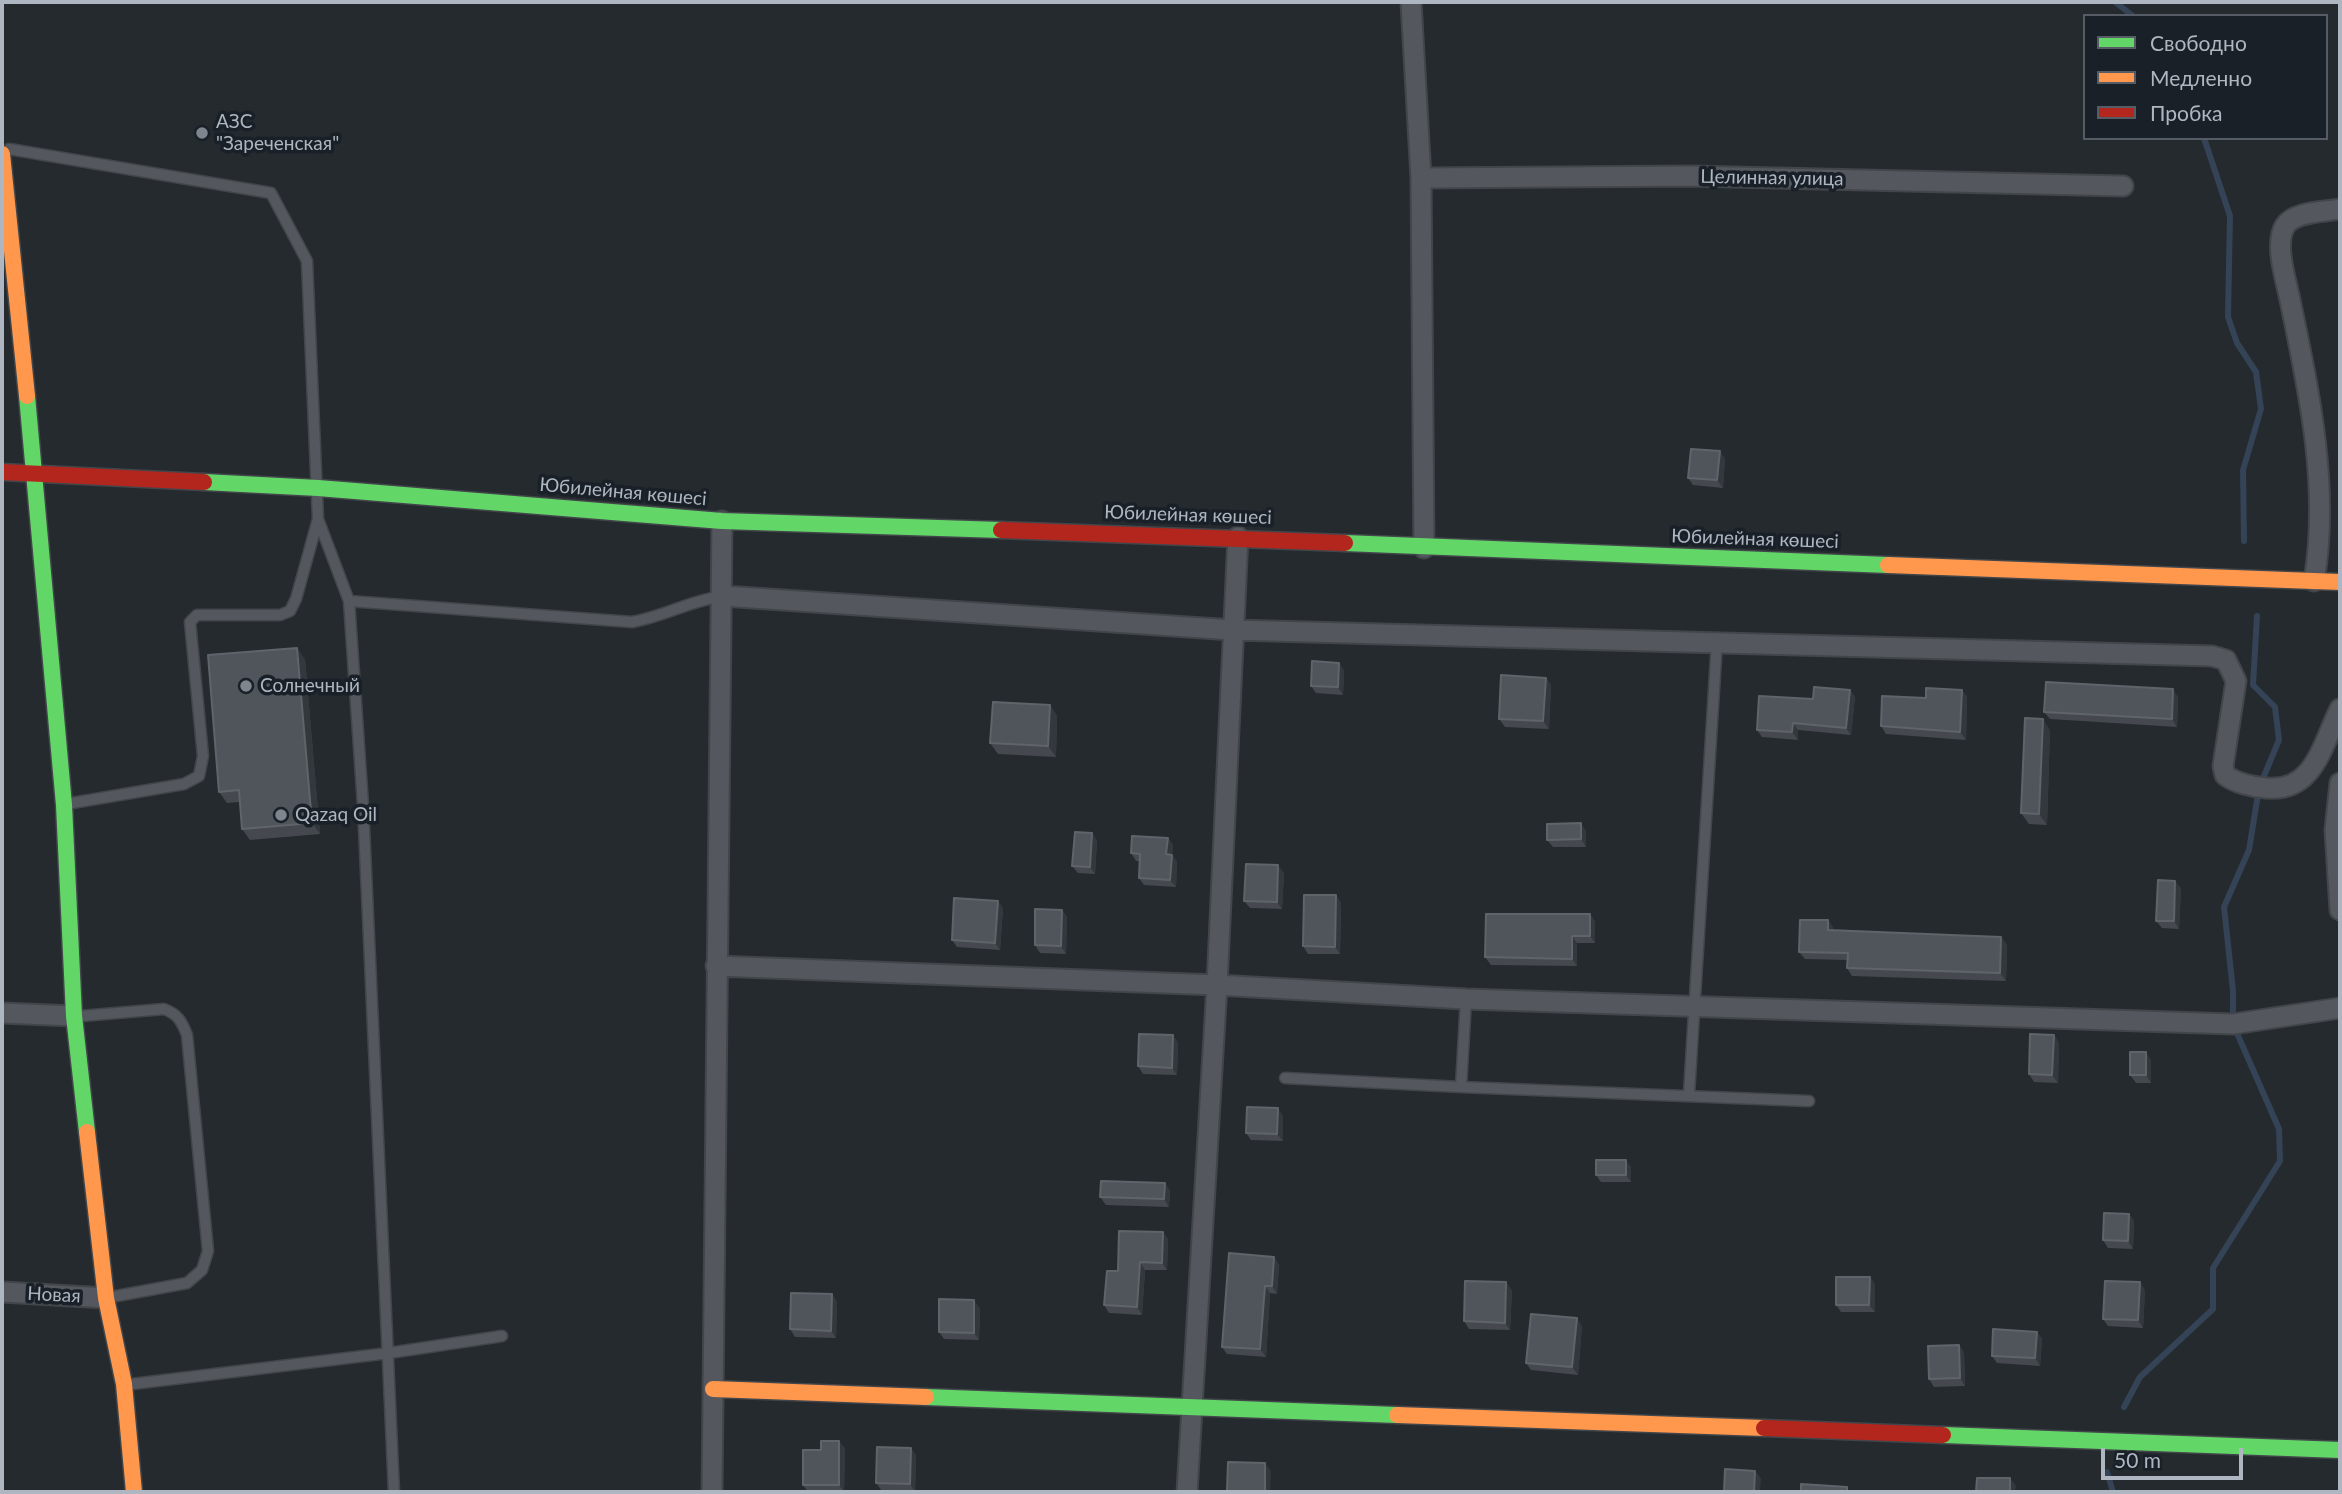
<!DOCTYPE html>
<html>
<head>
<meta charset="utf-8">
<style>
	body { margin:0 }
	#map { position:relative; width:2342px; height:1494px; overflow:hidden; background:#252a2f; font-family:Lato,sans-serif }
	canvas { display:block }
	.frame { position:absolute; inset:0; border:4px solid #aeb6c1; pointer-events:none }
	.legend { position:absolute; left:2083px; top:14px; width:245px; height:126px; box-sizing:border-box; background:#192028; border:2px solid #555c65; margin:0; padding:9px 12px; list-style:none; font-size:21px; color:#aeb6c1 }
	.legend li { display:flex; align-items:center; gap:14px; height:35px }
	.legend b { width:35px; border:2px solid #555c65 }
	.scale { position:absolute; left:2101px; top:1448px; width:142px; height:32px; box-sizing:border-box; border:4px solid #aeb6c1; border-top:0; padding-left:9px; font-size:21px; line-height:24px; white-space:nowrap; color:#aeb6c1; -webkit-text-stroke:5px #192028; paint-order:stroke }
</style>
</head>
<body>
<div id="map">
<canvas width="2342" height="1494"></canvas>
<div class="frame"></div>
<ul class="legend">
<li><b style="height:9px;background:#63d668"></b>Свободно</li>
<li><b style="height:9px;background:#ff974d"></b>Медленно</li>
<li><b style="height:9px;background:#b3261e"></b>Пробка</li>
</ul>
<div class="scale">50 m</div>
</div>
<script>
const g = document.querySelector('canvas').getContext('2d');
g.lineJoin = 'round';
function stroke(path, color, width, dash) {
  g.strokeStyle = color;
  g.lineWidth = width;
  g.lineCap = dash ? 'butt' : 'round';
  g.setLineDash(dash || []);
  g.stroke(path);
}
function fillPath(path, color) {
  g.fillStyle = color;
  g.fill(path, 'evenodd');
}
function write(font, color, halo, rows, align = 'center') {
  g.font = font + ' Lato,sans-serif';
  g.lineWidth = 7;
  g.setLineDash([]);
  g.textBaseline = 'middle';
  g.strokeStyle = halo;
  g.fillStyle = color;
  for (const [text, x, y, turn = 0] of rows) {
    g.save();
    g.translate(x, y);
    g.rotate((+turn || 0) * Math.PI / 180);
    g.textAlign = isNaN(turn) ? turn : align;
    if (halo) g.strokeText(text, 0, 0);
    g.fillText(text, 0, 0);
    g.restore();
  }
}
stroke(new Path2D(`
	M2115 2 2133 16
	M2204 138 2230 216 2228 317 2237 343 2256 372 2261 409 2243 470 2244 541
	M2124 1407 2140 1377 2213 1309V1268L2280 1161 2279 1129 2233 1024V991L2224 907 2249 850 2259 788 2279 740 2275 707 2253 685 2257 616
	M2107 1472 2113 1492`), '#344355', 6);
const lane = new Path2D(`
	M9 149 271 193 307 261 318 519 296 599 290 611 280 615H197L190 622 203 756 199 776 184 784 72 803
	M318 519 349 601 363 805 394 1492
	M349 601 632 622C666 616 688 601 723 596
	M81 1016 164 1009C178 1014 182 1022 187 1035L208 1251 202 1270 187 1283 111 1297
	M1285 1078 1461 1087 1466 999
	M1461 1087 1809 1101
	M1689 1094 1717 641
	M132 1384 389 1353 502 1336`);
const street = new Path2D(`
	M1411 2 1421 178 1424 548
	M1421 178 1691 176 2123 186
	M2314 581C2330 488 2309 391 2290 300 2286 280 2274 244 2285 226 2294 211 2325 212 2340 209
	M723 596 1233 630 2212 656 2226 660 2236 681 2223 766 2225 775C2235 783 2253 787 2266 788 2314 793 2322 745 2340 709
	M2340 783 2335 830 2340 910
	M716 966 1217 985 1466 999 2233 1024 2340 1008
	M2 1013 74 1016
	M2 1292 106 1298
	M712 1492 722 521
	M1187 1492 1217 985 1238 537`);
const fast = new Path2D(`
	M27 396 64 805 74 1016 87 1132
	M204 482 318 488 722 521 1001 530
	M1345 543 1888 565
	M926 1397 1397 1415
	M1943 1435 2340 1450`);
const slow = new Path2D(`
	M2 154 27 396
	M1888 565 2340 582
	M87 1132 106 1298 124 1384 134 1492
	M713 1389 926 1397
	M1397 1415 1764 1428`);
const jam = new Path2D(`
	M2 472 204 482
	M1001 530 1345 543
	M1764 1428 1943 1435`);
stroke(lane, '#42464a', 13);
stroke(street, '#42464a', 23);
stroke(fast, '#42464a', 19);
stroke(slow, '#42464a', 19);
stroke(jam, '#42464a', 19);
stroke(lane, '#54585e', 10);
stroke(street, '#54585e', 19);
stroke(fast, '#63d668', 16);
stroke(slow, '#ff974d', 16);
stroke(jam, '#b3261e', 16);
fillPath(new Path2D(`
	M1725 459 1723 488 1693 485 1688 478Z
	M305 659 320 834 250 840 242 829 240 802 227 803 219 792Z
	M1344 670 1343 695 1316 693 1311 686Z
	M1546 678 1551 685 1549 729 1505 727 1499 719Z
	M1850 690 1855 697 1851 735 1798 730V740L1762 737 1757 730 1813 699Z
	M1962 690 1967 697 1966 740 1886 734 1881 726 1926 698Z
	M2178 697 2177 727 2050 719 2044 712Z
	M1050 705 1057 716 1056 757 998 754 990 743Z
	M2050 730 2047 825 2029 824 2021 813Z
	M1586 831V847H1553L1547 840Z
	M1168 838 1173 845 1172 855 1177 862 1176 887 1144 885 1139 878 1140 861H1136L1131 853Z
	M1097 840 1095 874 1078 873 1072 866Z
	M1284 873 1282 909 1250 908 1244 901Z
	M2181 888 2179 929 2162 928 2156 921Z
	M1336 895 1341 903 1340 954H1308L1303 946Z
	M1003 908 1000 950 957 947 952 940Z
	M1062 910 1067 917 1066 954 1040 953 1035 945Z
	M1828 920 1833 928V930L2001 937 2007 945 2006 981 1852 976 1847 968V960L1805 959 1799 952Z
	M1595 921V943H1577V966L1491 965 1485 957Z
	M2054 1035 2059 1043 2058 1083 2034 1082 2029 1074Z
	M1178 1042 1177 1075 1143 1074 1138 1066Z
	M2151 1060V1083H2136L2130 1075Z
	M1283 1116V1141L1251 1140 1246 1133Z
	M1631 1167V1182H1601L1596 1175Z
	M1165 1183 1170 1191 1169 1207 1106 1205 1100 1197Z
	M2129 1214 2134 1221 2133 1249 2108 1248 2103 1240Z
	M1168 1239 1167 1270H1145L1142 1315 1109 1313 1104 1305 1118 1271Z
	M1274 1257 1279 1265 1277 1294 1270 1293 1266 1357 1227 1354 1222 1347Z
	M1870 1277 1875 1285V1312H1841L1836 1305Z
	M1512 1290 1510 1330 1469 1329 1464 1321Z
	M2145 1290 2143 1328 2108 1326 2103 1319Z
	M832 1294 837 1302 836 1338 795 1337 790 1329Z
	M980 1308 979 1340 944 1339 939 1332Z
	M1582 1326 1578 1375 1531 1370 1526 1363Z
	M2037 1332 2042 1339 2040 1366 1997 1363 1992 1356Z
	M1959 1345 1964 1353 1965 1386 1934 1387 1929 1379Z
	M845 1448 844 1492H808L803 1485 821 1450Z
	M911 1448 916 1456 915 1492 882 1491 876 1483Z`), '#45494f');
fillPath(new Path2D(`
	M1720 451 1725 459 1723 488 1717 480Z
	M297 648 305 659 320 834 312 823Z
	M1339 663 1344 670 1343 695 1338 687Z
	M1546 678 1551 685 1549 729 1543 721Z
	M2173 689 2178 697 2177 727 2172 719Z
	M1850 690 1855 697 1851 735 1846 728Z
	M1962 690 1967 697 1966 740 1960 732Z
	M1050 705 1057 716 1056 757 1048 746Z
	M2043 719 2050 730 2047 825 2039 814Z
	M1793 723 1798 730V740L1792 732Z
	M1581 823 1586 831V847L1581 839Z
	M1092 833 1097 840 1095 874 1090 867Z
	M1168 838 1173 845 1172 855 1177 862 1176 887 1170 880 1166 854Z
	M1278 865 1284 873 1282 909 1277 902Z
	M2175 881 2181 888 2179 929 2174 921Z
	M1336 895 1341 903 1340 954 1335 947Z
	M998 901 1003 908 1000 950 995 943Z
	M1062 910 1067 917 1066 954 1061 946Z
	M1590 914 1595 921V943L1590 936Z
	M1828 920 1833 928V938L1828 930Z
	M1572 936 1577 943V966L1572 959Z
	M2001 937 2007 945 2006 981 2000 973Z
	M1173 1035 1178 1042 1177 1075 1172 1068Z
	M2054 1035 2059 1043 2058 1083 2052 1075Z
	M2146 1052 2151 1060V1083L2146 1075Z
	M1278 1108 1283 1116V1141L1277 1134Z
	M1626 1160 1631 1167V1182L1626 1175Z
	M1165 1183 1170 1191 1169 1207 1164 1199Z
	M2129 1214 2134 1221 2133 1249 2128 1241Z
	M1163 1232 1168 1239 1167 1270 1162 1263Z
	M1274 1257 1279 1265 1277 1294 1272 1286Z
	M1140 1262 1145 1270 1142 1315 1137 1307Z
	M1870 1277 1875 1285V1312L1869 1305Z
	M1506 1282 1512 1290 1510 1330 1505 1323Z
	M2140 1282 2145 1290 2143 1328 2138 1320Z
	M1265 1286 1270 1293 1266 1357 1260 1349Z
	M832 1294 837 1302 836 1338 831 1331Z
	M974 1300 980 1308 979 1340 974 1333Z
	M1577 1318 1582 1326 1578 1375 1572 1367Z
	M2037 1332 2042 1339 2040 1366 2035 1358Z
	M1959 1345 1964 1353 1965 1386 1960 1378Z
	M839 1441 845 1448 844 1492 839 1485Z
	M911 1448 916 1456 915 1492 910 1484Z
	M1265 1463 1271 1471 1270 1492H1265Z
	M1755 1471 1761 1478 1760 1492H1754Z
	M2010 1478 2016 1486 2015 1492 2010 1491Z`), '#33383d');
const building = new Path2D(`
	M1691 449 1720 451 1717 480 1688 478Z
	M297 648 312 823 242 829 239 790 219 792 208 655Z
	M1312 661 1339 663 1338 687 1311 686Z
	M1501 675 1546 678 1543 721 1499 719Z
	M2046 682 2173 689 2172 719 2044 712Z
	M1814 687 1850 690 1846 728 1793 723 1792 732 1757 730 1759 696 1813 699Z
	M1926 688 1962 690 1960 732 1881 726 1882 696 1926 698Z
	M993 702 1050 705 1048 746 990 743Z
	M2025 718 2043 719 2039 814 2021 813Z
	M1581 823V839L1547 840V824Z
	M1075 832 1092 833 1090 867 1072 866Z
	M1132 836 1168 838 1166 854 1172 855 1170 880 1139 878 1140 854 1131 853Z
	M1246 864 1278 865 1277 902 1244 901Z
	M2158 880 2175 881 2174 921H2156Z
	M1304 895H1336L1335 947 1303 946Z
	M954 898 998 901 995 943 952 940Z
	M1035 909 1062 910 1061 946 1035 945Z
	M1486 914H1590V936H1572V959L1485 957Z
	M1800 920H1828V930L2001 937 2000 973 1847 968 1848 953 1799 952Z
	M1139 1034 1173 1035 1172 1068 1138 1066Z
	M2030 1034 2054 1035 2052 1075 2029 1074Z
	M2130 1052H2146V1075H2130Z
	M1247 1107 1278 1108 1277 1134 1246 1133Z
	M1596 1160H1626V1175H1596Z
	M1101 1181 1165 1183 1164 1199 1100 1197Z
	M2104 1213 2129 1214 2128 1241 2103 1240Z
	M1119 1231 1163 1232 1162 1263 1140 1262 1137 1307 1104 1305 1107 1271H1118Z
	M1229 1253 1274 1257 1272 1286H1265L1260 1349 1222 1347Z
	M1836 1277H1870L1869 1305H1836Z
	M1465 1281 1506 1282 1505 1323 1464 1321Z
	M2105 1281 2140 1282 2138 1320 2103 1319Z
	M791 1293 832 1294 831 1331 790 1329Z
	M939 1299 974 1300V1333L939 1332Z
	M1531 1314 1577 1318 1572 1367 1526 1363Z
	M1993 1329 2037 1332 2035 1358 1992 1356Z
	M1959 1345 1960 1378 1929 1379 1928 1346Z
	M821 1441H839V1485H803V1450H821Z
	M877 1447 911 1448 910 1484 876 1483Z
	M1228 1462 1265 1463V1492H1227Z
	M1725 1469 1755 1471 1754 1492H1724Z
	M1977 1478H2010V1491H2019V1492H1976Z
	M1801 1484 1847 1487V1492H1856H1801Z`);
fillPath(building, '#50555b');
stroke(building, '#5f646b', 2);
for (const [x, y, r, color] of [
	[202,133,7,"#7e858e"],
	[246,686,7,"#7e858e"],
	[281,815,7,"#7e858e"]
]) {
  const dot = new Path2D();
  dot.arc(x, y, r, 0, 2 * Math.PI);
  g.fillStyle = color;
  g.fill(dot);
  stroke(dot, '#192028', 2.5);
}
write('19px', '#aeb6c1', '#192028', [
	["АЗС",216,122],
	["\"Зареченская\"",216,144],
	["Солнечный",260,686],
	["Qazaq Oil",295,815]
], 'left');
write('19px', '#aeb6c1', '#192028', [
	["Целинная улица",1772,178,1],
	["Юбилейная көшесі",623,492,5],
	["Юбилейная көшесі",1188,515,2],
	["Юбилейная көшесі",1755,539,2],
	["Новая",54,1295,3]
]);
</script>
</body>
</html>
